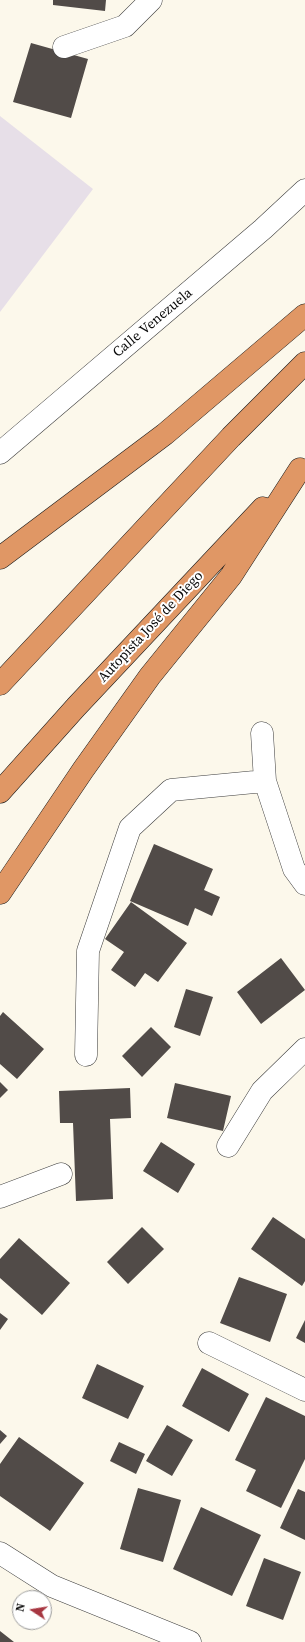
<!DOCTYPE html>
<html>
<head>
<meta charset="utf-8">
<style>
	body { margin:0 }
	#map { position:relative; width:305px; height:1642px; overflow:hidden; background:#fcf8eb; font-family:"Source Serif 4",serif }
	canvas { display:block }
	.north { position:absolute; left:12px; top:1590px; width:40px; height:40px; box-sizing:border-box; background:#fff; border:1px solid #9d9d9d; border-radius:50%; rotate:282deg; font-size:11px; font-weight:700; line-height:16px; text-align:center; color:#0a0a0a }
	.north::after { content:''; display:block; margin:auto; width:14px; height:18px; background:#a73641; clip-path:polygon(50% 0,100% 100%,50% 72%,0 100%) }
</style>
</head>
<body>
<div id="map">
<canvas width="305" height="1642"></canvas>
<div class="north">N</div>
</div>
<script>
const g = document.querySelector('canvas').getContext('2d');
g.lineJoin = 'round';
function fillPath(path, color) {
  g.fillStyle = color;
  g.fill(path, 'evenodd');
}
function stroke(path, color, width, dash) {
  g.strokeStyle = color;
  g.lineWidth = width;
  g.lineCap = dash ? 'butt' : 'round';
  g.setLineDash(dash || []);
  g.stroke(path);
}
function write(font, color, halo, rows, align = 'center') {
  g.font = font + ' "Source Serif 4",serif';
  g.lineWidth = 4;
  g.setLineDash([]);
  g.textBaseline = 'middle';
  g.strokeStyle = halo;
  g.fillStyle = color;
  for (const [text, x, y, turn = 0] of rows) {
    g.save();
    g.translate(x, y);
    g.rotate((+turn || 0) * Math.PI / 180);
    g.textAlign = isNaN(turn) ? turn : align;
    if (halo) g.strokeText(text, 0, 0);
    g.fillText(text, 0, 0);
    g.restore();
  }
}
fillPath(new Path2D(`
	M0 116 93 189 0 312Z`), '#e7dfe8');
fillPath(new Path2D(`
	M53 0H106L105 11 53 5Z
	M31 43 88 59 71 118 13 102Z
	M154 844 213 869 204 890 220 897 212 916 195 908 188 926 130 901Z
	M131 902 187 943 158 982 145 973 135 987 111 970 124 952 105 939Z
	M281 958 305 990 261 1024 237 992Z
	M186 989 213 997 200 1036 174 1027Z
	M3 1012 44 1049 17 1079 0 1064V1016Z
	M151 1027 171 1047 142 1077 122 1056Z
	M0 1082 8 1090 0 1098Z
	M175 1083 231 1096 223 1131 167 1118Z
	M130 1088 131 1118 110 1119 113 1199 76 1201 73 1123H60L59 1091Z
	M161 1142 195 1164 178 1193 143 1171Z
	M273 1217 305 1239V1281L302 1286 251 1249Z
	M142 1227 164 1249 128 1284 107 1262Z
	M19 1238 70 1283 42 1315 0 1278V1259Z
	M239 1277 287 1294 270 1342 220 1323Z
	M0 1313 8 1319 0 1330Z
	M305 1320V1343L296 1338Z
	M97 1364 144 1386 128 1419 82 1398Z
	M202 1368 249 1394 229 1432 182 1406Z
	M266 1397 305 1416V1459L281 1508 246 1491 256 1470 235 1460Z
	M167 1425 193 1440 172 1476 146 1461Z
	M0 1430 7 1436 0 1444Z
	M19 1437 84 1483 50 1531 0 1496V1464Z
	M119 1442 145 1454 136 1474 110 1461Z
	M138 1488 181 1500 163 1562 120 1549Z
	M298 1489 305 1492V1540L280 1528Z
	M201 1507 261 1535 232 1596 173 1569Z
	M264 1558 301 1572 283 1620 246 1606Z
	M0 1631 14 1642H0Z`), '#514b48');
const minor = new Path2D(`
	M64 47 125 26 151 0
	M0 453 263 229 305 190
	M262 733 265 781 294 869 305 884
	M86 1055 88 951 130 828 171 790 265 781
	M228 1146 262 1091 305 1049
	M0 1197 61 1174
	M209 1343 305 1390`);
const tertiary = new Path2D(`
	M0 1553 52 1586 190 1642`);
const motorway = new Path2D(`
	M0 558 165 434 305 315
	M0 684 231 437 305 363
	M0 792 76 707 263 508
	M0 893 83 770 150 676 231 576 300 469`);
stroke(minor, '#3d3d3d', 23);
stroke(tertiary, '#3d3d3d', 23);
stroke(motorway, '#1b1b1b', 23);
stroke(minor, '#fff', 22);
stroke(tertiary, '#fff', 22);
stroke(motorway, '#e09765', 22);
write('14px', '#0a0a0a', '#fff', [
	["Calle Venezuela",153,323,-40],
	["Autopista José de Diego",151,627,-47]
]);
</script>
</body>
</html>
